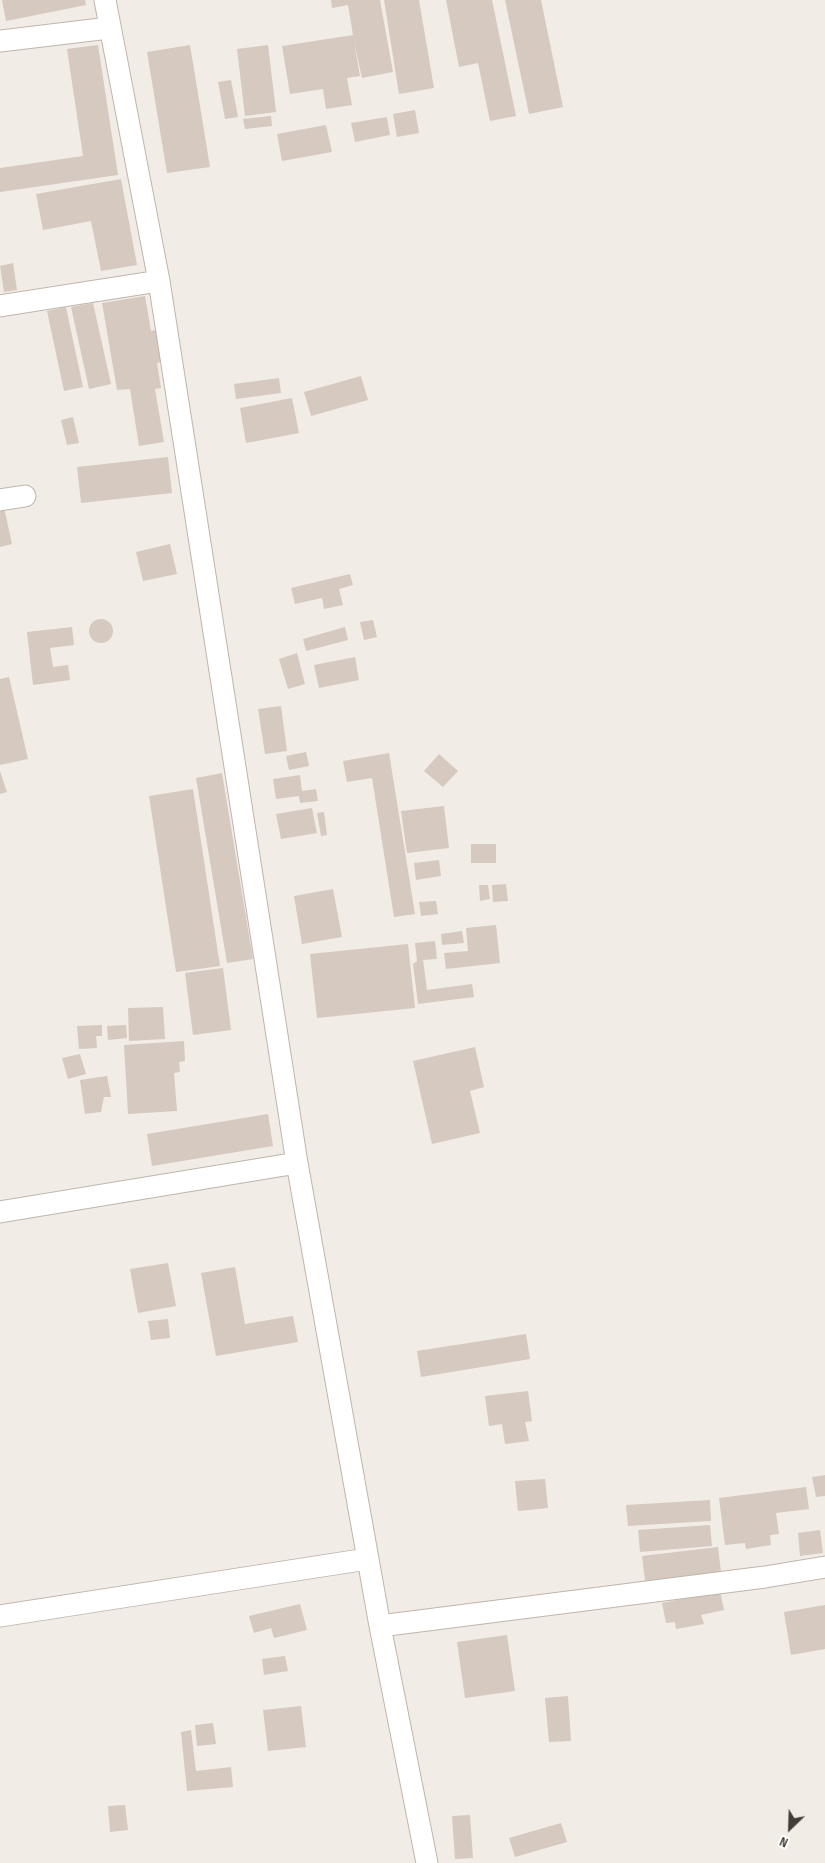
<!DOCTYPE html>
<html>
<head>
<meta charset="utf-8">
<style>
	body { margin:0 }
	#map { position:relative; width:825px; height:1863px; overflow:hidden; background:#f2ece6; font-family:"Sofia Sans Condensed",sans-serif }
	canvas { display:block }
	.north { position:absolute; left:765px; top:1803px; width:50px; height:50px; -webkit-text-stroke:4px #fff; paint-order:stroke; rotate:204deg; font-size:14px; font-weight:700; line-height:20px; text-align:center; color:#443c36 }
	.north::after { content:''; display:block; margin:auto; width:18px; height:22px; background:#443c36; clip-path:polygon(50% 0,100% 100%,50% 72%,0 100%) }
</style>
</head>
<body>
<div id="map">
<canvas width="825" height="1863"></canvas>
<div class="north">N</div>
</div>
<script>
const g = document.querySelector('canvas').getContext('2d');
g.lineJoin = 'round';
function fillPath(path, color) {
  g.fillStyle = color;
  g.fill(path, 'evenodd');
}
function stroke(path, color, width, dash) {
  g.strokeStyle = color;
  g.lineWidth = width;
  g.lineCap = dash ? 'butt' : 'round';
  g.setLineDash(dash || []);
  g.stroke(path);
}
fillPath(new Path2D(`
	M2 0H85L86 5 6 21Z
	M331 0H380L393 72 362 78 354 42 360 76 347 78 352 105 326 109 323 89 290 94 282 46 353 35 348 5 332 8Z
	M384 0H419L434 88 399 94Z
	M446 0H492L516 116 490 121 478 63 459 67Z
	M505 0H541L563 107 529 114Z
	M98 45 118 175 0 192V168L83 156 67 49Z
	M190 45 210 167 167 173 147 52Z
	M268 45 276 112 245 116 237 49Z
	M231 80 238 117 225 119 218 82Z
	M415 110 419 133 397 137 393 114Z
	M271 116 272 126 245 129 243 119Z
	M387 117 390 135 355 142 351 123Z
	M326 125 332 152 282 161 277 134Z
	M121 179 137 265 101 271 91 221 43 230 36 194Z
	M13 263 17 290 4 292 0 266Z
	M145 296 151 331 160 329 165 361 157 363 161 388 155 389 164 442 139 446 130 389 117 390 102 303Z
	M93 303 111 384 89 389 71 307Z
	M66 307 83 387 64 391 47 311Z
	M361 376 368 400 311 416 304 392Z
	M279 378 281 393 236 399 234 384Z
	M292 398 299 433 246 443 240 408Z
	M73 417 79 443 67 445 61 420Z
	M168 457 172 493 81 503 77 467Z
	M0 503H3L12 544 0 547Z
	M170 544 177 574 143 581 136 552Z
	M350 574 353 585 339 589 343 605 324 609 322 598 295 604 291 588Z
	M89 631a12 12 0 1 1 24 0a12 12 0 1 1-24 0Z
	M373 620 377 637 364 640 360 622Z
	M72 627 74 645 50 648 53 667 68 665 70 680 33 685 27 632Z
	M345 627 348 640 306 651 303 639Z
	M297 653 305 684 288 689 279 659Z
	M355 657 359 680 319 688 314 665Z
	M9 677 28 759 0 765V679Z
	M281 706 287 751 265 754 258 709Z
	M306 752 309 766 289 770 286 756Z
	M389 753 415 914 394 917 372 778 347 782 343 761Z
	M439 754 458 771 443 787 424 771Z
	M0 771 7 792 0 794Z
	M222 773 253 959 227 963 196 778Z
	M300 775 302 791 316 789 318 801 300 803 299 796 276 799 273 779Z
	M193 789 220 966 176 972 149 796Z
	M444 806 449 848 407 853 401 811Z
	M312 808 317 833 281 839 276 814Z
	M324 812 327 835 321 836 317 813Z
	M471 844H496V863H471Z
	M439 860 441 876 416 880 414 863Z
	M506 884 508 901 493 902 492 885Z
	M479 885H488L490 899 480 901Z
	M333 889 342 937 302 944 294 896Z
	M436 901 438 914 421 916 419 902Z
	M496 925 500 963 446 969 444 953 468 951 466 928Z
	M462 931 464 943 442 945 441 934Z
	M435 941 437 959 423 960 427 990 472 984 474 997 418 1004 413 964 417 961 415 943Z
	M408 944 415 1008 317 1018 310 954Z
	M223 968 231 1030 193 1035 185 973Z
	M163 1007 165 1039 129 1041 128 1008Z
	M102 1025V1036H96L97 1048 79 1049 77 1026Z
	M126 1025 127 1038 108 1040 107 1026Z
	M184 1041 185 1061 179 1062 180 1072 174 1073 177 1111 128 1114 124 1045Z
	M475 1047 484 1087 470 1091 480 1133 432 1144 413 1061Z
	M80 1054 86 1074 68 1079 62 1058Z
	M107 1076 111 1097H104L101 1112 85 1114 80 1080Z
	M268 1114 273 1146 152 1166 147 1134Z
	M168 1263 176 1306 138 1313 130 1269Z
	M235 1267 245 1324 293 1316 298 1342 216 1356 201 1273Z
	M168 1319 170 1338 151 1340 148 1321Z
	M526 1334 530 1359 421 1377 417 1351Z
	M528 1391 532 1421 525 1422 529 1441 505 1444 502 1424 489 1426 485 1396Z
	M825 1475V1496L816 1497 812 1477Z
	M545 1479 548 1508 518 1511 515 1481Z
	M806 1487 809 1509 776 1513 779 1534 770 1535 771 1545 746 1549 745 1543 725 1545 719 1498Z
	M710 1500 711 1521 628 1526 626 1505Z
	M710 1525 712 1546 640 1552 638 1530Z
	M820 1530 823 1553 800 1556 798 1533Z
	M718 1547 721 1572 645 1581 642 1556Z
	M720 1591 724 1610 701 1615 704 1624 676 1629 675 1622 666 1623 662 1603Z
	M300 1604 307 1630 274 1638 271 1628 254 1633 249 1616Z
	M825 1605V1649L791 1655 784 1612Z
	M507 1635 515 1691 465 1698 457 1642Z
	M285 1656 288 1671 264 1675 262 1659Z
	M568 1696 571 1741 549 1742 545 1698Z
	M301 1706 306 1747 268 1751 263 1710Z
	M213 1723 216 1744 197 1746 195 1725Z
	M191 1730 196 1771 231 1767 233 1787 187 1791 181 1732Z
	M125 1805 128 1830 110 1832 108 1806Z
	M470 1815 473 1858 455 1859 452 1816Z
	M561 1823 567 1842 515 1857 509 1838Z`), '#d6c9c0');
const street = new Path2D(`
	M105 0 159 281 297 1163 380 1626 427 1863
	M0 41 109 28
	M0 306 159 281
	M0 500 25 496
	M0 1212 297 1163
	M0 1616 367 1559
	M380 1626 765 1577 825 1567`);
stroke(street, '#c0b5ad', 23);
stroke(street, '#fff', 21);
</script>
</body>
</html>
